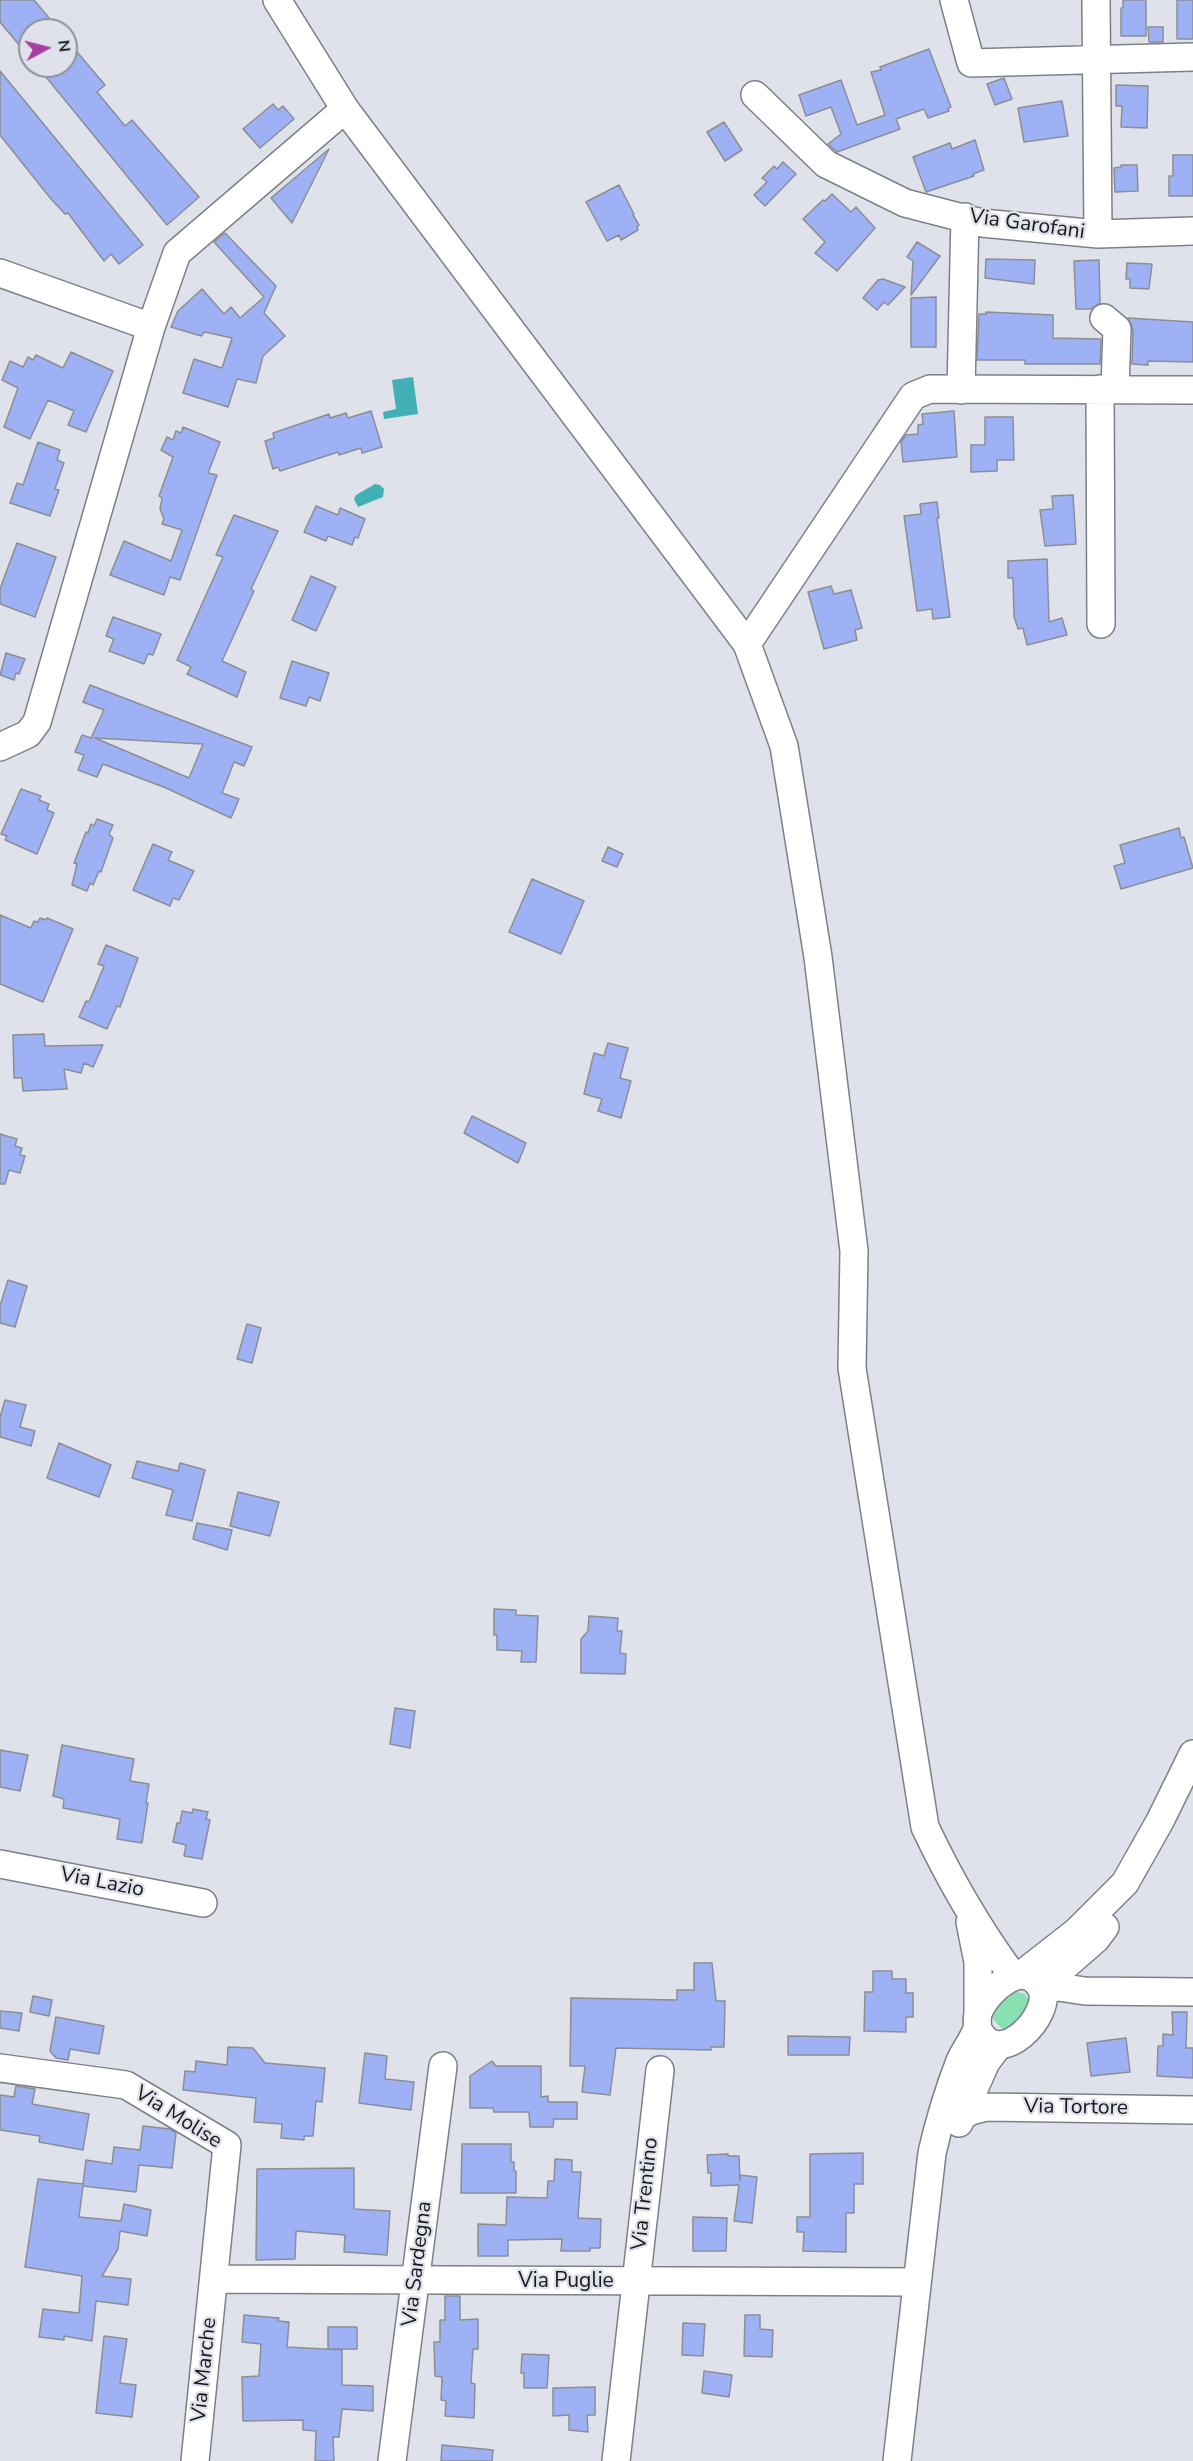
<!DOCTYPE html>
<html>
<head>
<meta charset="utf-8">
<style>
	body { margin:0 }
	#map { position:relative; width:1193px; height:2461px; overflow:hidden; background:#dfe2ea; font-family:"Nunito Sans",sans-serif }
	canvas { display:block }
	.north { position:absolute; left:18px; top:18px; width:60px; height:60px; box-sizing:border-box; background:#dfe2ea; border:2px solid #8f9298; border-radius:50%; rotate:83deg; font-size:16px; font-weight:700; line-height:24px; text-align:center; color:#18191c }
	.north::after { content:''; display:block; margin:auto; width:21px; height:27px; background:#a73fa2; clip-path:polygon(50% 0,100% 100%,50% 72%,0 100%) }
</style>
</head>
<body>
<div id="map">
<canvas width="1193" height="2461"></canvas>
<div class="north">N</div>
</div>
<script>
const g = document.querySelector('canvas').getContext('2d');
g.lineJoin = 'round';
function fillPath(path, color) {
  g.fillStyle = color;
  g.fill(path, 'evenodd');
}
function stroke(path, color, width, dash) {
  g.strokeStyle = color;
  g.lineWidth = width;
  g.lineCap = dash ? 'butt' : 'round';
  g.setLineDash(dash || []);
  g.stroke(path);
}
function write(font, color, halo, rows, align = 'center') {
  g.font = font + ' "Nunito Sans",sans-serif';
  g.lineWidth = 4.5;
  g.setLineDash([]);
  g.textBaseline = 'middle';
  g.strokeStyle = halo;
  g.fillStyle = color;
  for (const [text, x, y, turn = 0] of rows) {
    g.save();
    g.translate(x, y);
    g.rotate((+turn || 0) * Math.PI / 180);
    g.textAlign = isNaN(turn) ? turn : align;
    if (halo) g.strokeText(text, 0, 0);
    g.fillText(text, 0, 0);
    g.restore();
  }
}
fillPath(new Path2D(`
	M1013 1991 1025 1994 1029 2001 1028 2009 1009 2029 1001 2028 993 2019V2011Z`), '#89e1b1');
fillPath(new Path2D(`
	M413 377 418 414 384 419 383 412 396 409 392 380Z
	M375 484 380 485 384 489 383 497 358 507 354 499 356 495Z`), '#42b1b6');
const building = new Path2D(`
	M0 0H34L59 30H30V58L0 22Z
	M1123 0H1146V36H1121V8H1123Z
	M1177 0H1193V39H1177Z
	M1148 27H1163V42H1149Z
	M66 39 105 85 97 92 125 126 132 120 199 197 167 225 37 66H66Z
	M929 49 951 107 948 108 949 111 928 118 924 109 896 119 900 129 837 152 828 144 841 134 831 107 806 116 799 95 841 80 857 125 885 115 871 72 881 70 880 67Z
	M0 71 143 245 119 264 111 254 104 261 68 213 65 214 51 199 0 135Z
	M1004 78 1012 99 995 105 987 84Z
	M1116 85 1148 86 1147 128 1121 127 1122 106H1116Z
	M1062 101 1068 136 1024 142 1018 108Z
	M273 104 278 110 283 106 294 119 260 148 243 129Z
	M724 122 742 150 725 161 707 132Z
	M975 140 984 170 973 174 974 176 926 192 913 157 950 143 952 149Z
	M329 149 292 223 271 198Z
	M1173 155H1193V196H1169V176H1173Z
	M783 162 796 174 765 206 754 195 767 182 762 178 774 166 777 169Z
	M1121 165H1137L1138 191 1115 192 1114 168 1121 167Z
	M619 185 634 214 633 215 639 225 637 227 638 230 621 240 619 235 607 241 586 202Z
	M832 194 851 212 856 207 875 228 837 271 815 253 825 242 803 219 823 200 825 201Z
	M225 233 276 286 264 313 285 336 263 356 256 383 237 379 228 407 183 393 194 359 222 368 232 338 205 332 201 336 171 327 178 311 202 289 224 314 231 307 240 318 264 297 214 242Z
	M917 242 940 256 911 295 913 261 907 257Z
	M986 259 1035 260 1034 284 985 278Z
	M1099 260 1100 303 1091 309H1076L1074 261Z
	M1127 263 1152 264 1149 289 1130 288V279H1126Z
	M883 279 905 287 888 305 884 302 877 310 863 298 878 280Z
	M936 297V347H911V298Z
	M986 312 1053 315V338L1101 339 1100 364H1025V360H977L979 314H986Z
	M1128 318 1193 322V362L1148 361V365L1132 364 1133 330Z
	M71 352 113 371 86 432 68 425 74 411 48 400 30 439 4 427 18 388 2 380 10 361 23 367 28 357 33 360 36 355 63 368Z
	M371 411 382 447 362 453 361 448 339 455 338 452 280 471 278 467 273 469 265 441 274 438 273 433 329 414 330 418 346 413 348 418Z
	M954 411 957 457 903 462 901 442 906 435 918 434V425L923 424 922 414Z
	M985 417H1013L1014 460H997V471L971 472V445H985Z
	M183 427 220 442 208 473 217 475 180 580 170 577 164 595 110 575 124 541 171 561 182 530 162 524 164 519 160 509 162 498 159 496 173 457 161 450 167 437 173 440 176 431 181 433Z
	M38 442 60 450 57 460 64 463 55 489 59 490 50 516 10 503 17 483 23 485Z
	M1073 495 1076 544 1045 546 1040 510 1053 509 1052 496Z
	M937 502 939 518H937L950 617 933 619 932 609 917 611 904 516 921 514 920 504Z
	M316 506 338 515 340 508 365 519 358 538 355 537 352 545 328 536 326 541 304 532Z
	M234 515 278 531 251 589 254 591 222 661 246 672 237 697 187 674 191 667 177 660 223 557 216 555Z
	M17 543 56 557 35 617 0 604V589Z
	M1047 559 1049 622 1062 618 1067 635 1027 645 1023 628 1018 629 1014 616 1013 578H1008V561Z
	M311 576 336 587 316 631 292 620Z
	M831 586 834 594 851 590 862 628 855 630 857 640 824 649 808 592Z
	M113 617 161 634 153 655 148 654 144 664 109 651 114 639 106 636Z
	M6 653 25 659 19 674 16 673 14 680 0 675Z
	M292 661 329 673 320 701 309 697 306 706 280 698Z
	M90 685 252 747 244 766 234 762 222 793 239 799 231 818 166 788 103 764 97 777 78 770 84 755 75 752 82 735 91 738 104 710 83 702ZM95 738 203 744 189 778Z
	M21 789 41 796 39 800 49 804 47 810 54 813 37 854 5 840 7 836 1 834Z
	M97 819 113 825 109 834 113 838 101 872 99 871 93 885 90 883 87 891 72 885 77 864 74 863 86 832 88 833 91 824 94 826Z
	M1179 828 1181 838 1184 837 1193 868 1121 889 1114 866 1125 863 1120 845Z
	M153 844 172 852 168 860 194 871 179 900 173 898 170 906 133 890Z
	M608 847 623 854 617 867 602 861Z
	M532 879 584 901 561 954 509 932Z
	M0 915 31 928 34 921 38 922 40 918 46 920 47 918 73 929 43 1002 0 984Z
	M106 945 138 958 120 1007 117 1006 107 1029 79 1017 86 1001 89 1002 104 966 98 964Z
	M44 1034 45 1046 103 1045 93 1067 84 1063 81 1073 64 1069 67 1089 23 1091 22 1078H14L13 1035Z
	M608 1043 628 1048 620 1078 631 1081 621 1118 598 1111 602 1099 584 1094 594 1053 604 1056Z
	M472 1116 526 1143 518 1163 464 1133Z
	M0 1134 17 1139 15 1146 22 1148 20 1155 25 1156 20 1173 9 1170 5 1184H0Z
	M8 1280 27 1286 15 1327 0 1323V1306Z
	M247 1324 261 1328 252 1363 237 1359Z
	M5 1400 26 1405 20 1427 35 1431 31 1446 0 1437V1417Z
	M59 1443 111 1465 99 1497 47 1478Z
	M137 1461 178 1471 180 1463 205 1470 192 1521 166 1515 173 1490 132 1478Z
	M238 1492 279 1502 270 1536 230 1526Z
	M197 1523 232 1530 227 1550 193 1539Z
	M494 1609 516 1610V1615L538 1616 536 1662H521L522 1651 497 1650V1635H494Z
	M589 1616 618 1618 617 1631H622L620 1653 626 1654 625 1674 581 1673V1639L588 1631Z
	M395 1708 415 1711 410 1748 390 1744Z
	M62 1745 134 1759 130 1781 149 1784 146 1803H148L142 1843 117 1839 120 1819 63 1808 64 1799 53 1796Z
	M0 1750 28 1755 20 1791 0 1787Z
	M193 1809 208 1812 206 1819 210 1820 202 1859 184 1856 186 1845 173 1842 177 1823H180L182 1811 192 1813Z
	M694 1963H712L716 2001H725L724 2047H711V2050L616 2048 610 2095 582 2092 585 2066H570L571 1998 677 2000V1990H694Z
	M873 1971H892V1979H906V1993H913V2017H906V2032L864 2031 865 1992H873Z
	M33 1996 52 2000 49 2016 30 2012Z
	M0 2011 22 2013 19 2031 0 2028Z
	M1172 2012H1187L1186 2048H1193V2078L1157 2076 1158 2046H1163V2034L1173 2035Z
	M56 2017 104 2026 99 2054 70 2049 68 2060 56 2058 50 2051Z
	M788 2036 850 2037 849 2055H788Z
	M1126 2038 1130 2072 1091 2076 1087 2043Z
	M228 2047 253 2048 265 2063 325 2068 322 2102 316 2101 313 2136H304V2140L281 2138 282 2124 254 2122 256 2098 183 2090 185 2071 195 2072 196 2061 227 2065Z
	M365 2053 387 2056 385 2079 414 2082 411 2110 359 2103Z
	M492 2061 496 2066H541V2097L548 2096V2102H577V2119H554L553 2127H530L529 2112H494L493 2108H470V2076Z
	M16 2086 35 2089 32 2104 89 2114 83 2150 39 2142 40 2136 0 2130V2095L14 2097Z
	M143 2126 170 2129 176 2133 172 2168 139 2165 136 2192 83 2186 79 2217 121 2221 124 2204 151 2210 147 2236 120 2231 118 2249 102 2276 131 2279 128 2305 96 2301 92 2341 64 2336V2340L39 2337 43 2309 79 2313 82 2276 25 2267 38 2179 83 2184 86 2160 112 2164 114 2147 140 2150Z
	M462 2144H511V2162H514V2171H516V2193H461Z
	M863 2153V2184H854V2213H846V2252L803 2251 804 2232H797V2217H810V2154Z
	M728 2154V2156H739L740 2181V2175L757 2177 752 2223 734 2221 739 2185 711 2186V2173H708L707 2155Z
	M555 2159 572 2160V2172H581L578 2218 601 2219 600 2248H590V2251H561L562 2239 508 2240V2256H478V2224L506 2225 507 2197 547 2198 548 2181H554Z
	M354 2168V2209L390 2211 387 2255 344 2252 345 2235 296 2231 295 2259 256 2260 257 2169Z
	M693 2217 727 2218 726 2251H693Z
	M445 2296H460V2320L478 2319V2349H473L471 2383 475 2384 474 2418 445 2416 446 2401 441 2400 442 2377 435 2376 434 2342H440V2320H445Z
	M244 2315 279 2318 278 2321 289 2322 287 2347 342 2350V2385L373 2386V2411L342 2409 339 2437H333L334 2461H315L316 2431 303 2430V2420L243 2421 242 2377 259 2376 261 2344 242 2342Z
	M745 2315H760V2329L773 2330 772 2357 744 2356Z
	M683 2323 705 2324 703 2356 682 2355Z
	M328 2327H357V2349H328Z
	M104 2336 127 2339 120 2383 136 2385 132 2417 96 2413Z
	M522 2354 549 2355 547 2388H524V2373H521Z
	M704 2371 732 2375 729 2397 702 2393Z
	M595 2387V2415H587L588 2432 569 2430V2415L553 2416V2388Z
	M442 2445 493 2450 492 2461H441Z`);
fillPath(building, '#9db1f4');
stroke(building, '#8b8e95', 1.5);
const minor = new Path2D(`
	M277 0 345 109 747 644 784 746 818 957 854 1251 852 1368 925 1827C951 1882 977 1927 1013 1976
	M954 0 971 63 1193 57
	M1096 0 1098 234
	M755 95 826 164 905 203 982 223 1098 234 1193 231
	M0 273 151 327
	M1104 318 1117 329 1115 389
	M1100 389 1101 624
	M961 390 965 217
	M747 644 913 396 930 389 1193 390
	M0 747 28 734 37 722 151 327 177 253 345 109
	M0 1864 203 1903
	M970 1922 978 1962V2012
	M1021 1975 1076 1932 1125 1883 1160 1821 1193 1754
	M1041 1987 1096 1939 1105 1927
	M1042 1990 1058 1987 1085 1991 1193 1992
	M0 2068 126 2085 227 2145 195 2461
	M961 2117 971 2111 986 2107 1193 2110
	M959 2123 986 2062 999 2045
	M214 2279 917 2282
	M392 2461 443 2066
	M616 2461 660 2070
	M897 2461 932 2153C939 2122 948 2092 960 2061 965 2050 973 2040 977 2029 978 2023 976 2017 979 2011 988 1990 1024 1957 1041 1988 1055 2013 997 2075 977 2027`);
stroke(minor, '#7e8088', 30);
stroke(minor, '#fff', 27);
write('21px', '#18191c', '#dfe2ea', [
	["Via Garofani",1027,225,8],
	["Via Lazio",102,1883,11],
	["Via Tortore",1076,2108,1],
	["Via Molise",178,2118,32],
	["Via Trentino",646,2194,-84],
	["Via Sardegna",418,2264,-83],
	["Via Puglie",566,2282],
	["Via Marche",205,2370,-84]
]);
</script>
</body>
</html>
